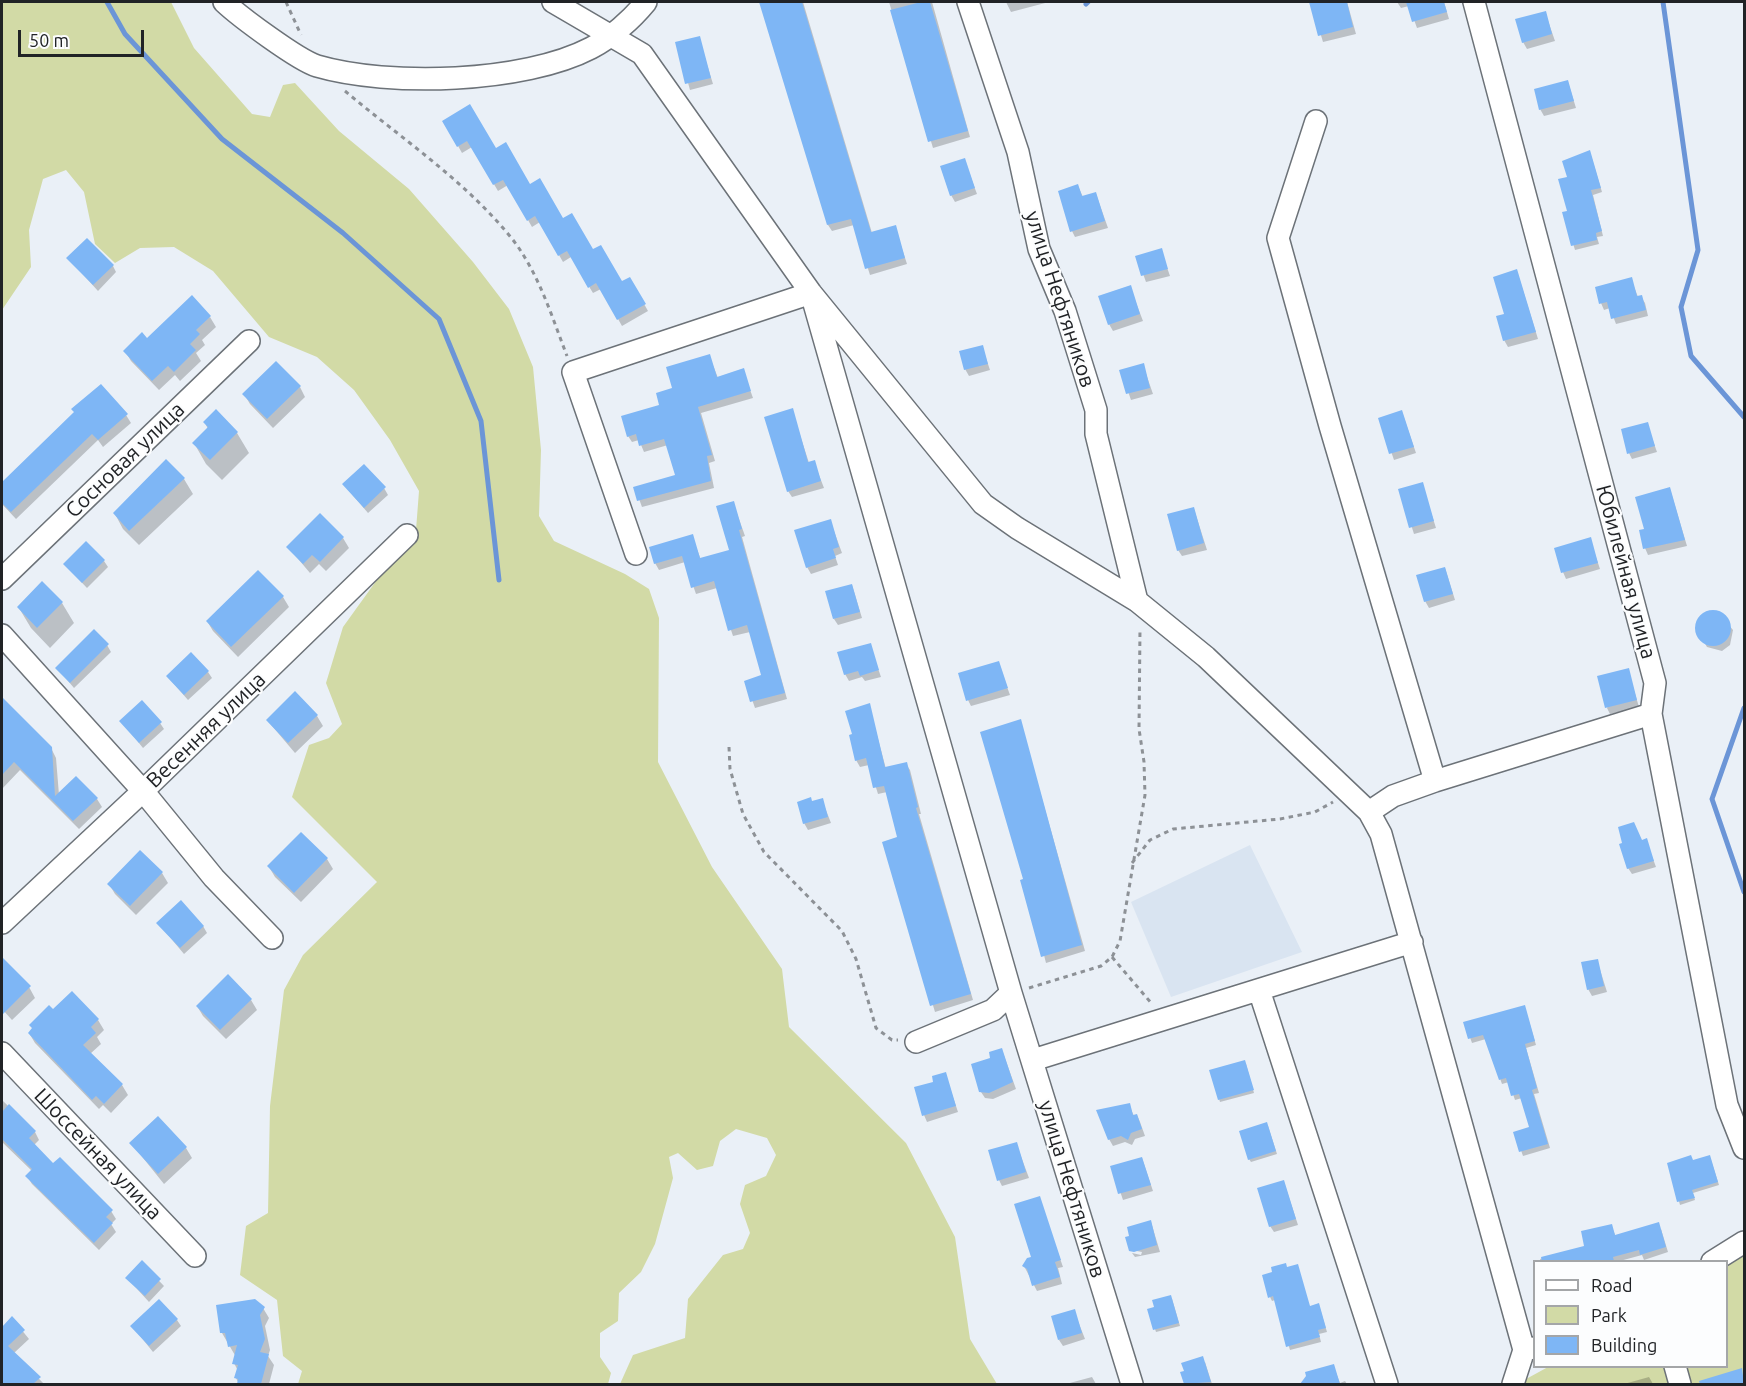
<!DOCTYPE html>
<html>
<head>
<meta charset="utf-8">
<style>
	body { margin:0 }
	#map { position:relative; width:1746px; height:1386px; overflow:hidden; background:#eaf0f7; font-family:Ubuntu,sans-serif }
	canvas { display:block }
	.frame { position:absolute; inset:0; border:3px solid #212326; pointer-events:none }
	.legend { position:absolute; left:1533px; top:1260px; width:195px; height:108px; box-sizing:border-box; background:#fcfdfe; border:2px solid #a4a6a8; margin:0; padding:8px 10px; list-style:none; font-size:18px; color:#212326 }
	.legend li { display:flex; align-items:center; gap:12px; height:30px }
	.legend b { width:30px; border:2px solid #a4a6a8 }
	.scale { position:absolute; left:18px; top:30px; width:126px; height:27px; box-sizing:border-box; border:3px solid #212326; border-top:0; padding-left:8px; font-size:18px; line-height:21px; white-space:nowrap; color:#212326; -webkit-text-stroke:4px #fcfdfe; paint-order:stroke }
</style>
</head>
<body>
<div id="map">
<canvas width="1746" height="1386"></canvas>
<div class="frame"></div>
<ul class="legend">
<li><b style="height:8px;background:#fff"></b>Road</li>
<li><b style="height:16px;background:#d2daa6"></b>Park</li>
<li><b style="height:16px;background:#7eb6f5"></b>Building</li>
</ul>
<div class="scale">50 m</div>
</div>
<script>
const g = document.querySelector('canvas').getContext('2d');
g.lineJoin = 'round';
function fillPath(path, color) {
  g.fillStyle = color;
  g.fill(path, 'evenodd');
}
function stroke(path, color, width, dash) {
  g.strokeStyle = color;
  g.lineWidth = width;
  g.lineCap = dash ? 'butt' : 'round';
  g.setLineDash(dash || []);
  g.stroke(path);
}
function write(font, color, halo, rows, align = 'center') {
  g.font = font + ' Ubuntu,sans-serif';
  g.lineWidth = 4.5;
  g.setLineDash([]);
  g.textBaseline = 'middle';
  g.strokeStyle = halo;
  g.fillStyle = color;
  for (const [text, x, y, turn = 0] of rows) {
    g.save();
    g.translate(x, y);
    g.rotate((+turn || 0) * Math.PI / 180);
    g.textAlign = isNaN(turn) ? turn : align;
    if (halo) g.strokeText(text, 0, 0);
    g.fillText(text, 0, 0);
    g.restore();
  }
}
fillPath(new Path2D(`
	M1250 845 1302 952 1171 997 1131 902Z`), '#d9e4f1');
fillPath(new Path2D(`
	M2 2H171L194 48 252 114 270 117 283 85 295 83 339 131 409 189 473 262 509 309 533 367 541 450 539 516 554 541 625 574 649 589 659 618 658 762 712 867 782 969 789 1027 906 1143 955 1237 970 1339 997 1384H620L633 1355 685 1338 688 1299 723 1255 743 1249 750 1233 740 1204 745 1185 766 1176 776 1155 767 1138 736 1129 720 1141 713 1166 697 1170 678 1153 669 1157 673 1178 655 1244 641 1272 619 1293 618 1321 600 1333V1357L611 1373 608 1384H298L302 1371 283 1356 277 1300 240 1275 246 1226 268 1213 270 1106 284 990 303 955 377 882 292 797 309 745 329 738 342 724 326 683 343 627 379 577 415 543 419 491 390 440 354 390 317 357 269 337 213 271 174 247 140 248 115 263 95 244 84 192 66 170 43 179 29 230 31 267 2 310Z
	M1744 1253V1384H1517L1548 1367 1726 1366 1727 1263Z`), '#d2daa6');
fillPath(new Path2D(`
	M761 2H803L872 233 895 227 907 264 870 275 854 225 832 231 828 225Z
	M889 2H932L970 137 933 148Z
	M1006 2H1049L1011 12Z
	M1311 2H1347L1356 34 1323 42Z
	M1397 2H1444L1449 19 1417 28 1409 6 1401 8Z
	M1545 12 1555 41 1527 49 1523 42Z
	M699 38 713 84 690 90 677 43Z
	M1568 82 1576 108 1544 116 1540 109Z
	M444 121 495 150 622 283 630 279 648 311 622 326 601 289 593 293 571 257 563 262 540 222 532 227 508 185 498 191 472 147 462 153Z
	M1590 152 1602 192 1593 195 1603 236 1597 237 1599 244 1575 250 1564 213 1569 212V178Z
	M964 159 977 194 955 202 951 195Z
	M1078 186 1083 197 1096 194 1108 228 1075 237 1072 231Z
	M1161 250 1170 276 1146 282 1137 257Z
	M68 258 113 266 116 272 98 291Z
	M1517 271 1538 339 1508 347 1504 340 1506 315Z
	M1631 279 1638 297H1641L1645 303 1648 316 1616 324 1610 308 1604 310 1601 303Z
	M1130 287 1143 321 1113 331 1109 324Z
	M210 317 216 327 202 340 205 345 196 353 201 361 180 381 175 375 159 390 131 361 125 351Z
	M982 346 990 370 969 376 965 369Z
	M709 355 718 378 743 370 753 398 701 413 715 461 709 463 714 488 642 507 635 488 677 476 668 445 644 452 639 440 632 442 628 436 661 406 674 389Z
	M1143 365 1153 394 1131 400 1121 371Z
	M300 387 305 397 273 428 250 404 244 394Z
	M792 410 809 463 814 462 824 488 792 497 788 491Z
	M75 412 126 415 131 423 103 447 98 440 16 519 2 504V484Z
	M1402 412 1416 453 1394 460 1380 419Z
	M205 423 237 433 249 453 222 480 206 464 194 443 208 429Z
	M1647 424 1657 452 1632 459 1629 453Z
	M166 461 184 479 193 494 139 545 123 529 115 514Z
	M1422 484 1436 528 1414 534 1400 490Z
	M344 485 384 488 388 495 368 513Z
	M1670 489 1687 546 1648 555 1645 548 1646 530Z
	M733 502 745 536 742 537 787 699 755 708 746 682 763 676 750 632 733 636 717 588 696 594 685 562 659 570 655 563 692 536 701 560 731 551Z
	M1194 509 1207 550 1182 556 1178 550Z
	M830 520 842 553 835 556 838 565 811 574 807 567Z
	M343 538 349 548 326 571 319 564 310 573 288 547Z
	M1590 539 1600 569 1566 579 1563 572Z
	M104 561 108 567 87 588 65 565Z
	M1445 568 1455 600 1429 608 1425 601Z
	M258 572 283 597 289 607 238 657 213 631 207 621Z
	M852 585 862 618 838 625 834 619Z
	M62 603 74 623 50 648 31 628 19 608Z
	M1708 612H1718L1733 630 1730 645 1722 651 1707 647 1697 630 1699 619Z
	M107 645 111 652 74 688 57 668Z
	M870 645 881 677 865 681 862 677 849 681 845 674Z
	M998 662 1010 695 971 706 968 700Z
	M1628 670 1639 707 1610 714 1607 708Z
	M208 672 212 678 188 700 167 676Z
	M2 698 51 748 56 758 59 795 97 799 102 807 79 829 20 770 2 789Z
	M869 705 886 769 906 764 910 770 921 814H919L973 1000 935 1012 884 843 899 838 887 792 878 794 869 765 860 767 856 760 854 736Z
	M317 716 323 726 295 753 267 720Z
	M121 721 160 723 164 729 143 748Z
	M1020 721 1085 951 1046 963 1025 880Z
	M822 800 831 823 808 830 804 823 812 802Z
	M1646 840 1656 867 1632 874 1628 868Z
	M327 859 333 869 301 902 275 877 269 867Z
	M162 873 168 883 136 915 115 894 109 884Z
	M158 923 203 926 207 933 184 954Z
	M1597 960 1607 992 1592 996 1588 989Z
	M4 961 29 987 35 998 12 1020 2 1009V964Z
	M251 1000 257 1010 226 1039 203 1016 197 1006Z
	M1526 1011 1536 1045 1526 1048 1539 1093 1534 1094 1550 1148 1523 1156 1515 1133 1531 1128 1522 1098 1515 1100 1509 1082 1502 1084 1486 1039 1472 1043 1465 1023Z
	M53 1012 98 1020 104 1030 97 1037 101 1044 90 1054 122 1085 128 1095 111 1113 103 1105 99 1109 35 1043 29 1033Z
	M1002 1050 1016 1089 993 1099 985 1098 981 1092 992 1059Z
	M1246 1064 1254 1093 1220 1102 1211 1071Z
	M945 1073 958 1112 927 1122 924 1115Z
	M2 1100 35 1132 39 1140 34 1145 53 1165 111 1211 116 1219 111 1224 116 1232 99 1250 32 1184 27 1176 32 1171 2 1142Z
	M1129 1105 1134 1116 1137 1115 1140 1122 1145 1136 1135 1139 1132 1145 1125 1142 1113 1146 1109 1139Z
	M1268 1126 1277 1154 1251 1162 1249 1159Z
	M131 1143 186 1148 192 1158 164 1184Z
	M1016 1143 1029 1178 1002 1186 999 1180Z
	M1142 1158 1153 1191 1123 1200 1112 1167Z
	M1711 1160 1719 1185 1693 1193 1695 1200 1680 1205 1669 1164Z
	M1284 1182 1298 1225 1274 1232 1270 1226Z
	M1039 1198 1063 1267 1058 1268 1062 1284 1037 1291 1024 1266 1033 1258Z
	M1151 1222 1160 1252 1135 1257 1132 1253 1141 1255 1142 1252 1131 1250Z
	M1611 1225 1616 1237 1661 1229 1668 1252 1644 1260 1642 1255 1616 1262H1541L1540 1259 1586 1247Z
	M142 1263 164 1286 149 1302 127 1278Z
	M1288 1269 1310 1307 1319 1305 1327 1332 1319 1334 1321 1342 1290 1350 1275 1300 1272 1301 1270 1297Z
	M1172 1299 1180 1326 1156 1332 1149 1310Z
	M263 1308 269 1318 265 1326 270 1350 268 1356 274 1365 269 1384H239L236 1378 238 1371 234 1363 236 1357 222 1333Z
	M1074 1311 1085 1339 1063 1346 1059 1340Z
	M12 1318 29 1339 14 1353 44 1384H2V1329Z
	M177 1320 181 1326 153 1352 132 1326Z
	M1205 1362 1212 1384H1185L1182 1373Z
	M1333 1365 1340 1383 1345 1381 1347 1384H1308L1307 1373Z
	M1741 1370 1744 1384H1704L1703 1381Z
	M1092 1377 1096 1384H1066Z
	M1649 1377 1653 1384H1624Z`), '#0003');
stroke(new Path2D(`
	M107 2 125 34 222 139 343 233 439 319 481 421 499 580
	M1663 2 1698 250 1681 307 1691 356 1744 417
	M1086 4 1088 2
	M1744 708 1712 799 1744 892`), '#6b95d7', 5);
fillPath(new Path2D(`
	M759 2H802L871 232 896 225 905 258 865 269 851 219 827 225Z
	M921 2H930L968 131 928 142 890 10Z
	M1309 2H1347L1353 27 1318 36Z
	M1406 2H1444L1447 12 1412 22Z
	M1546 11 1552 34 1522 43 1515 19Z
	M700 36 711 78 685 84 675 42Z
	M1568 80 1574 101 1539 110 1534 89Z
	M470 104 496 148 506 142 530 184 540 178 563 218 572 213 593 249 601 245 622 281 630 277 646 304 617 320 596 283 588 288 567 251 558 256 535 216 527 221 503 180 493 185 467 141 457 147 442 121Z
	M1590 150 1601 188 1591 190 1602 231 1596 233 1597 240 1571 246 1562 212 1567 211 1558 179 1567 177 1562 161Z
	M965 158 975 188 950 196 940 166Z
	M1078 184 1082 196 1096 192 1105 221 1070 232 1058 191Z
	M87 238 114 265 93 285 66 258Z
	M1162 248 1168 269 1141 276 1135 256Z
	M1517 269 1536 332 1503 341 1496 316 1504 314 1493 277Z
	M1632 277 1637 296 1642 295 1646 310 1611 319 1607 302 1599 304 1595 287Z
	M1131 285 1140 314 1108 325 1098 296Z
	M192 295 211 316 196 330 200 334 190 344 196 350 174 372 168 366 152 381 123 351 142 332 147 338Z
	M983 345 988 364 964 370 959 351Z
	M710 354 717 377 744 368 751 391 698 407 712 455 707 456 711 481 637 501 633 487 675 475 664 439 639 446 636 434 627 437 621 416 659 405 656 393 672 388 666 367Z
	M276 361 301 386 267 419 242 394Z
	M1144 363 1150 388 1126 394 1119 370Z
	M101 384 128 414 98 440 92 434 11 512 2 503V482L74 412 71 409Z
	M793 408 808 462 815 460 821 481 787 492 764 417Z
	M216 409 238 432 210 460 192 443 208 427 203 422Z
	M1402 410 1414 447 1389 454 1378 418Z
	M1648 422 1655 446 1627 454 1621 429Z
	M166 459 185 478 129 531 113 513Z
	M364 464 386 487 364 508 342 484Z
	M1423 482 1434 521 1409 528 1398 489Z
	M1670 487 1685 540 1643 549 1639 530 1644 529 1635 497Z
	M734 501 742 529 739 530 785 693 750 702 744 681 761 675 747 625 728 631 714 581 691 588 682 556 654 564 649 547 693 534 700 558 729 550 716 506Z
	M1194 507 1204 543 1177 551 1167 514Z
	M320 513 344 537 320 562 312 555 303 564 286 547Z
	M831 519 839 547 833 549 836 558 806 568 794 530Z
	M1591 537 1598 563 1561 573 1554 548Z
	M86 541 105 560 82 583 63 564Z
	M1445 567 1453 594 1424 602 1416 575Z
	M258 570 284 596 231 647 206 621Z
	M42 581 63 602 37 628 17 607Z
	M852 584 860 612 833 619 825 591Z
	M1695 628a18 18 0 1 1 36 0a18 18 0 1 1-36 0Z
	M94 629 109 644 70 683 55 668Z
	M871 643 879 670 860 676 858 671 844 675 837 652Z
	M191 652 209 671 184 695 166 676Z
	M999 661 1008 688 966 701 958 673Z
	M1629 668 1637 700 1605 708 1597 676Z
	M295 691 318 715 288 743 266 720Z
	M2 697 52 747 55 796 76 776 98 798 73 821 14 762 2 775Z
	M142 700 162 722 139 743 119 721Z
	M870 703 885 767 907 762 918 807 916 808 971 994 930 1006 882 842 897 837 884 786 873 788 866 758 855 761 849 735 852 734 845 711Z
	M1021 719 1082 945 1041 957 1020 880 1023 879 980 732Z
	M811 797 812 801 823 798 828 817 803 824 797 802Z
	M1634 822 1642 840 1647 838 1654 861 1627 869 1619 844 1622 843 1618 827Z
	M301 832 328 858 294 893 267 866Z
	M140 850 163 872 130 906 107 884Z
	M181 900 204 926 180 948 156 923Z
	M2 957 31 986 2 1015Z
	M1598 959 1604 986 1587 990 1581 962Z
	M228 974 252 999 220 1030 196 1006Z
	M72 991 99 1019 91 1027 96 1033 83 1045 123 1084 104 1104 96 1096 92 1100 28 1033 32 1028 29 1025 49 1005 53 1009Z
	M1525 1005 1535 1041 1525 1044 1537 1088 1532 1090 1548 1144 1519 1152 1513 1132 1529 1127 1519 1094 1511 1096 1506 1078 1499 1080 1483 1035 1468 1039 1463 1022Z
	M1002 1048 1013 1082 989 1093 979 1092 971 1064 990 1058 989 1052Z
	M1245 1060 1254 1090 1218 1100 1209 1070Z
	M946 1072 956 1106 922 1116 914 1087 933 1082 932 1076Z
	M1130 1103 1133 1115 1137 1114 1142 1129 1131 1133 1128 1140 1121 1136 1108 1140 1096 1110Z
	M9 1104 36 1131 29 1138 53 1163 60 1157 113 1210 106 1217 113 1223 94 1243 25 1176 32 1169 2 1139V1112Z
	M158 1116 187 1147 158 1174 129 1143Z
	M1267 1122 1276 1151 1248 1160 1239 1131Z
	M1017 1142 1026 1172 997 1181 988 1150Z
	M1691 1155 1693 1160 1710 1155 1718 1182 1692 1190 1695 1198 1677 1202 1667 1163Z
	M1142 1157 1151 1185 1118 1194 1110 1166Z
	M1284 1180 1296 1219 1269 1227 1257 1188Z
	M1040 1196 1061 1260 1055 1262 1060 1277 1032 1286 1027 1269 1022 1266 1027 1258 1031 1257 1014 1204Z
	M1151 1220 1157 1245 1134 1252 1129 1251 1125 1237 1129 1236 1127 1227Z
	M1659 1222 1666 1247 1640 1255 1639 1250 1613 1257 1614 1261 1542 1262 1541 1257 1584 1246 1581 1231 1612 1224 1615 1235Z
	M142 1260 161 1279 145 1296 125 1278Z
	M1286 1263 1287 1267 1298 1264 1310 1306 1319 1303 1326 1328 1318 1330 1320 1337 1286 1347 1273 1296 1268 1298 1262 1275 1272 1272 1271 1267Z
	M1171 1295 1179 1323 1153 1330 1147 1309 1154 1307 1152 1300Z
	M159 1299 178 1319 149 1346 130 1326Z
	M255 1299 265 1307 260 1315 265 1339 260 1352 269 1354 261 1384H237L238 1379 234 1378 238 1365 232 1364 237 1345 228 1347 225 1333H220L216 1305Z
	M1075 1309 1082 1333 1058 1340 1051 1316Z
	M12 1316 25 1330 8 1346 41 1377 33 1384H2V1327Z
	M1203 1356 1211 1382 1184 1384 1180 1372 1184 1371 1181 1363Z
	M1334 1364 1340 1384H1300L1306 1376 1305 1372Z
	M1742 1368 1744 1384H1700L1699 1381Z`), '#7eb6f5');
const minor = new Path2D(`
	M224 2C240 17 298 60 317 66 389 87 524 83 591 48 611 38 632 19 646 2
	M553 2 642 54 811 293 983 504 1017 528 1137 601 1206 657 1369 812
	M968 2 1018 152 1039 249 1065 311 1096 410V434L1137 601
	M1474 2 1655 683 1651 714 1727 1105 1744 1148
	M1316 121 1278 238 1330 426 1435 781
	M636 554 573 372 811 293 1011 993 1132 1384
	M2 579 249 341
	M2 635 143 791 214 878 272 938
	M2 923 143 791 407 535
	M1259 990 1387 1384
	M916 1042 993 1010 1011 993
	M2 1053 195 1256
	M1033 1060 1412 942
	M1712 1262 1744 1242
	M1524 1350 1381 834 1369 812 1393 796 1435 781 1651 714
	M1675 1366 1680 1384
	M1513 1384 1524 1350 1534 1348`);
stroke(minor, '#6c7278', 24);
stroke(new Path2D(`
	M286 2 301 35
	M345 91C402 139 467 182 513 240 539 274 552 317 567 356
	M729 747 730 769 743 814 764 852 842 931 856 959 876 1028 892 1040H898
	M1132 863 1150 840 1173 829 1280 819 1315 812 1333 802
	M1112 957 1152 1004
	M1029 988 1101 966 1112 957 1120 941 1145 795 1144 762 1139 729 1140 628`), '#8d9196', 3, [4.5, 4.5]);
stroke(minor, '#fff', 21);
write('21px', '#212326', '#fcfdfe', [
	["улица Нефтяников",1060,299,72],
	["Сосновая улица",125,460,-44],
	["Юбилейная улица",1626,572,75],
	["Весенняя улица",206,730,-44],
	["Шоссейная улица",98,1154,46],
	["улица Нефтяников",1072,1189,73]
]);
</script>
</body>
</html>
